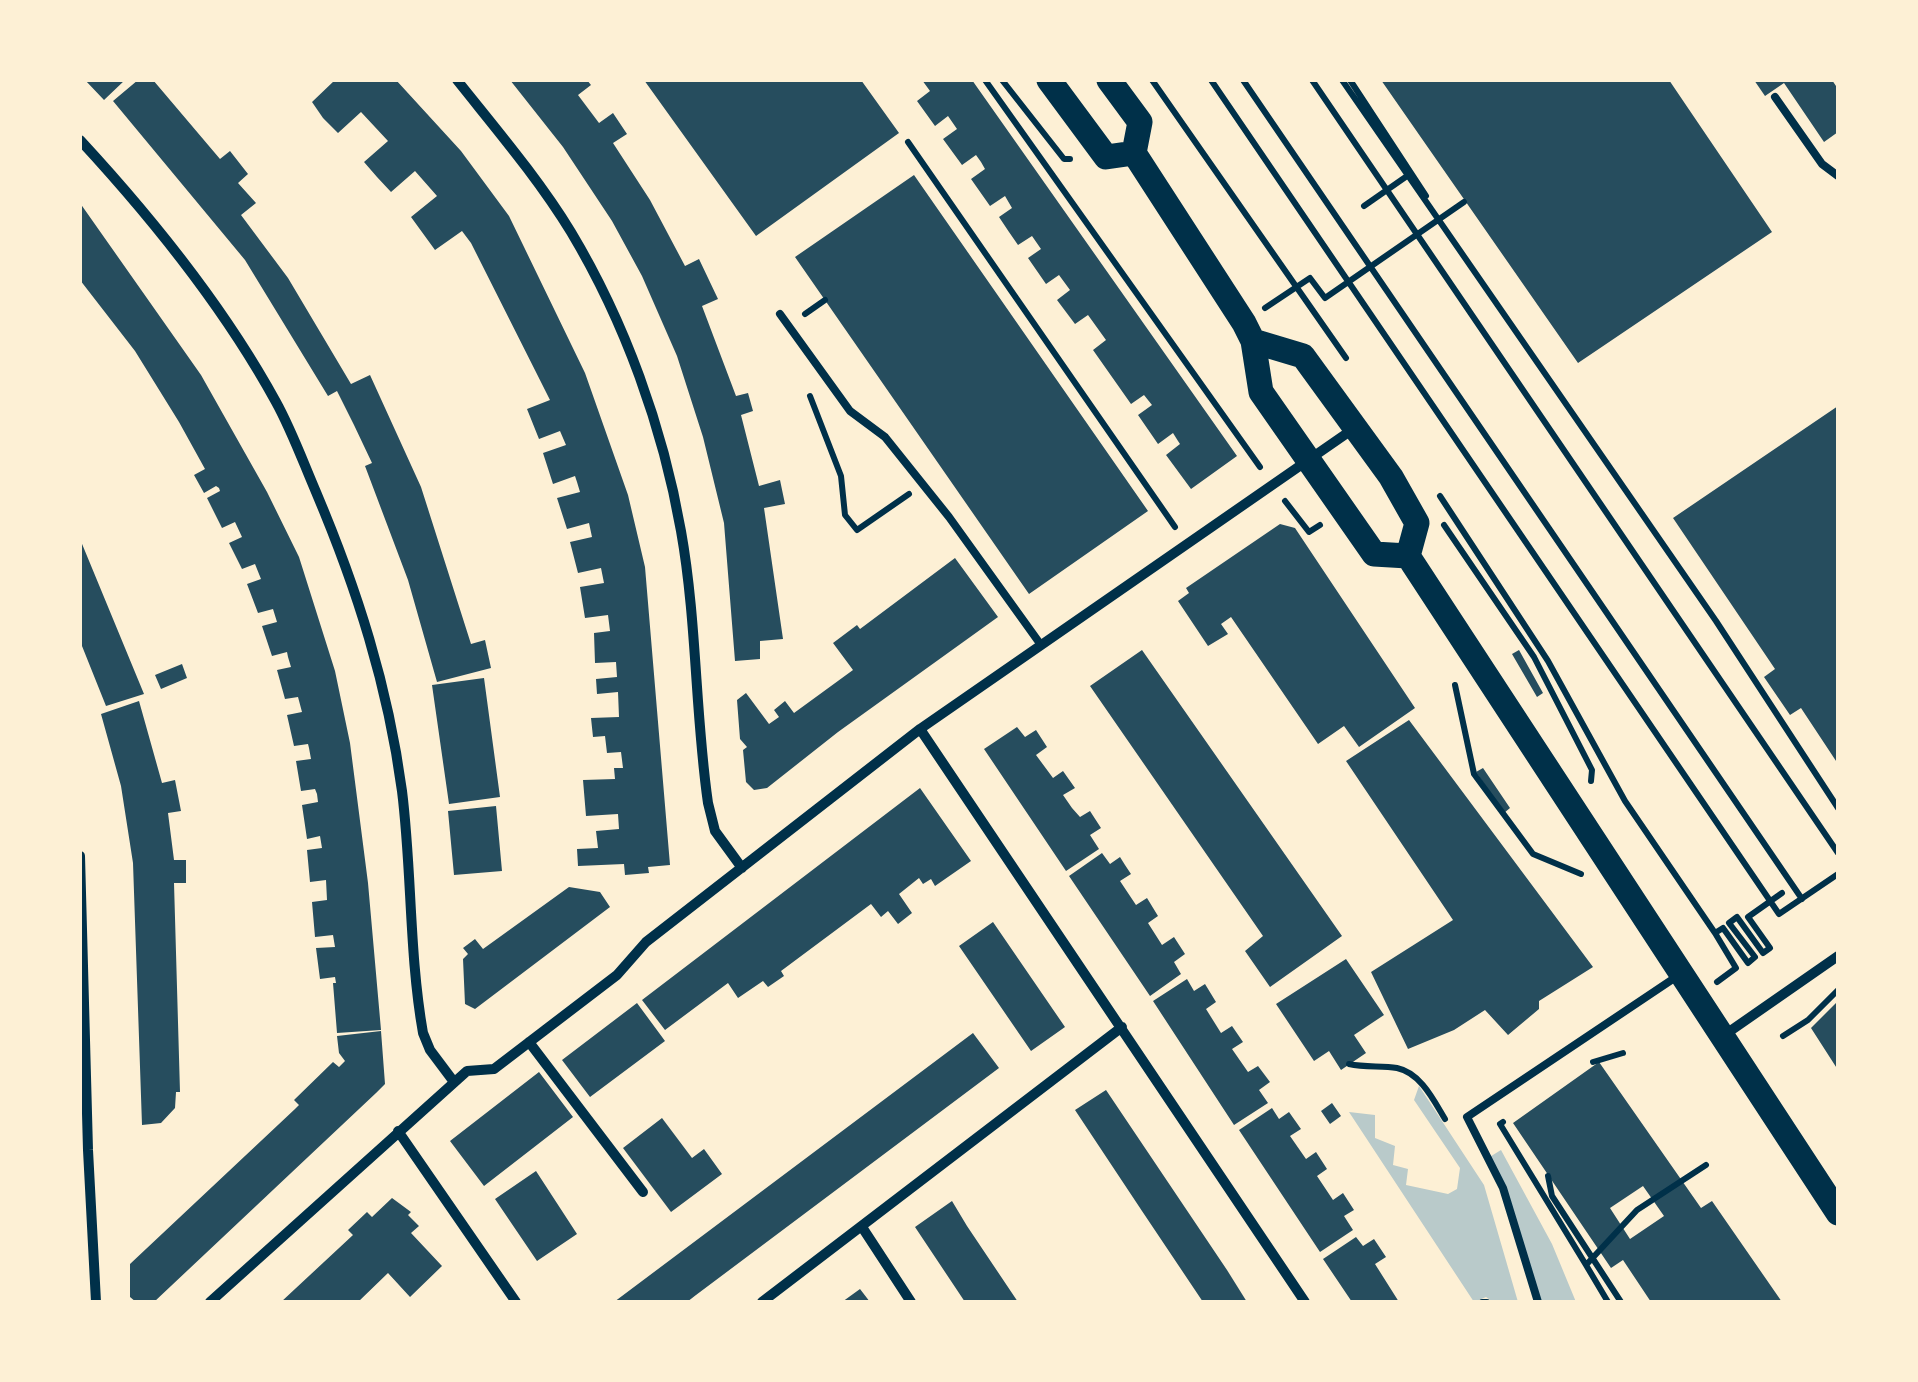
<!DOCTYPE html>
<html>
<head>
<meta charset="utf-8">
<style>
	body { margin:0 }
	#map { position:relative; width:1918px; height:1382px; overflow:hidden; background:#fdf0d5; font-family:"Roboto Serif",serif }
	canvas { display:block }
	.frame { position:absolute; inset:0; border:82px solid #fdf0d5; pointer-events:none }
</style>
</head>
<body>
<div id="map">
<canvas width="1918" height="1382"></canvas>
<div class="frame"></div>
</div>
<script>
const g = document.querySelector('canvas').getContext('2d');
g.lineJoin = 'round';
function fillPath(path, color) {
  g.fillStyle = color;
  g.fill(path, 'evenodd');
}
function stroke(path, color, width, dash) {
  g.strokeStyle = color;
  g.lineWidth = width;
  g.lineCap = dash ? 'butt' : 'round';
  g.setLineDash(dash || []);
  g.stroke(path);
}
fillPath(new Path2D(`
	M1419 1086 1484 1185 1518 1302H1493L1486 1297 1474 1302 1349 1112 1375 1115V1138L1395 1146 1393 1165 1408 1169 1406 1185 1448 1194 1457 1189 1460 1168 1414 1100Z
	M1501 1150 1552 1244 1576 1302H1538L1503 1188 1488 1158Z`), '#b9caca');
fillPath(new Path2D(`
	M85 80H125L104 100Z
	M138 80H153L220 159 230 151 248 174 238 183 256 203 241 215 288 278 351 384 370 375 421 487 471 644 485 640 491 668 437 682 408 580 365 466 372 463 354 425 337 391 328 396 245 260 113 101Z
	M335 80H396L461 151 509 216 585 373 628 495 645 567 670 865 648 867 649 873 625 875 624 864 578 866 577 849 598 848 596 831 619 829 618 814 586 816 583 780 615 779 614 768H623L621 752 607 753 605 736 593 737 591 718 619 717 618 692 597 694 596 679 617 677 616 662 595 663 594 633 610 631 608 615 585 618 580 587 604 583 601 568 578 573 570 542 592 537 589 523 567 529 557 498 580 492 577 482 575 476 553 484 543 453 566 445 560 431 539 439 527 409 550 400 471 243 462 231 435 250 411 217 437 196 415 171 391 192 377 177 364 162 388 141 361 112 338 133 323 118 312 102Z
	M510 80H587L591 85 578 95 599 123 613 113 627 134 613 143 650 200 685 266 699 259 718 299 702 306 736 396 748 393 753 411 741 415 759 486 780 480 785 504 764 508 783 639 760 641V659L735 661 724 523 703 437 677 356 642 276 612 221 563 147Z
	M644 80H861L899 133 756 236Z
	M922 80H972L1237 456 1191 489 1166 455 1180 444 1178 441 1173 433 1158 444 1138 415 1152 405 1144 395 1131 404 1093 350 1106 340 1088 315 1075 324 1057 300 1070 290 1059 275 1046 284 1028 258 1041 249 1032 236 1018 245 1009 232 999 217 1012 208 1005 196 990 206 971 179 985 169 981 162 976 155 962 165 943 139 957 129 948 116 935 126 917 101 930 91Z
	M1381 80H1669L1772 232 1578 363Z
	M1754 80H1832L1838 89V132L1824 142 1784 83 1765 96Z
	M914 175 1148 511 1029 594 795 257Z
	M80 203 201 375 267 492 299 557 335 671 350 743 368 883 381 1030 337 1033 333 983H336L335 977 320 979 316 948 335 947 333 935 315 937 312 902 327 900 326 880 310 882 307 850 322 848 320 836 307 839 302 805 318 802 317 794 315 789 301 791 296 761 311 759 309 748 308 744 294 746 287 715 302 712 298 697 285 699 277 670 291 667 288 657 287 652 272 656 262 626 277 622 273 609 258 613 247 584 261 579 255 564 242 569 229 543 242 537 235 522 222 528 207 498 220 491 219 488 216 486 204 493 194 475 205 469 179 422 135 351 80 280Z
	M1838 406V764L1801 708 1790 715 1764 677 1775 669 1673 518Z
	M1280 524 1295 528 1415 708 1359 747 1344 726 1318 744 1231 617 1221 624 1228 634 1208 646 1178 601 1189 593 1186 588Z
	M80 539 144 694 106 706 80 641Z
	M955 558 998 617 838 732 767 788 754 790 746 782 743 750 747 747 740 739 737 700 746 693 769 724 779 717 774 710 785 701 794 713 853 670 833 643 857 625 860 629Z
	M1142 650 1342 936 1270 987 1245 951 1263 936 1090 686Z
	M1519 650 1543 693 1537 697 1512 654Z
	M182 664 187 678 161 689 155 675Z
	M484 678 500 797 449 804 432 685Z
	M139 701 162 783 175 780 181 811 168 813 174 860H186V883H174L180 1092H176L175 1108 161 1123 142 1125 133 863 121 786 101 714Z
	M1409 720 1593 967 1539 1001V1009L1508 1035 1485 1010 1454 1030 1408 1049 1371 972 1453 920 1346 761Z
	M1017 727 1025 737 1036 730 1047 747 1036 755 1053 778 1063 771 1075 788 1063 795 1072 808 1080 817 1090 811 1101 828 1090 835 1099 849 1066 871 984 749Z
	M1483 768 1510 808 1504 813 1476 772Z
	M920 788 971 861 935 886 931 879 923 884 919 878 899 894 912 913 898 924 888 911 881 917 871 904 781 971 784 976 768 987 763 981 738 998 728 983 665 1030 642 1000Z
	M496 806 502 871 454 875 448 811Z
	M1102 853 1110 864 1120 857 1125 865 1131 874 1120 881 1136 905 1147 898 1158 916 1148 923 1162 945 1174 937 1185 954 1174 962 1181 974 1150 996 1069 876Z
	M569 887 600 892 610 907 475 1009 465 1004 463 959 468 954 463 948 475 939 483 949Z
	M993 922 1065 1027 1031 1051 959 946Z
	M1346 959 1384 1015 1354 1035 1366 1053 1341 1070 1329 1051 1314 1061 1276 1004Z
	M1187 979 1194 991 1205 984 1216 1002 1206 1009 1221 1033 1232 1026 1243 1042 1232 1049 1248 1072 1258 1066 1270 1082 1259 1090 1268 1103 1234 1125 1153 1001Z
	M1838 1001V1070L1811 1028Z
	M637 1003 665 1041 590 1097 562 1060Z
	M381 1031 385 1084 376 1093 154 1302H136L130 1297V1264L295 1109 299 1105 294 1100 333 1062 339 1067 345 1061 339 1053 337 1036Z
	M973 1033 999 1068 696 1295 687 1302H614Z
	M1599 1062 1701 1208 1712 1201 1782 1302H1651L1623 1260 1611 1268 1513 1123ZM1643 1186 1664 1216 1630 1239 1610 1208Z
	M539 1072 573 1117 484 1186 450 1141Z
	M1106 1090 1227 1270 1247 1302H1203L1142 1211 1075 1110Z
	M1332 1103 1341 1116 1330 1124 1321 1111Z
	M1272 1108 1279 1119 1289 1112 1301 1129 1290 1136 1306 1159 1316 1152 1327 1169 1317 1176 1333 1200 1343 1193 1354 1210 1344 1216 1353 1230 1320 1252 1239 1130Z
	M662 1118 692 1158 704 1149 722 1174 671 1212 623 1148Z
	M536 1171 577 1234 537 1261 495 1199Z
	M392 1198 411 1212 408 1215 419 1226 411 1233 442 1266 410 1297 388 1273 358 1302H281L353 1235 348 1230 367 1212 372 1217Z
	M952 1201 967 1226 1018 1302H965L915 1227Z
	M1356 1237 1363 1246 1374 1239 1386 1257 1375 1264 1399 1302H1352L1323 1259Z
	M860 1289 870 1302H842Z`), '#264d5e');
stroke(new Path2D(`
	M985 80 1260 467
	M1002 80 1064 159H1070
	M1152 80 1346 358
	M1211 80 1779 914 1838 874
	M1243 80 1802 899
	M1312 80 1838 853
	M1342 80 1716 621 1838 808
	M1350 80 1426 196
	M908 142 1175 527
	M1364 206 1407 176
	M1265 308 1310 278 1325 298 1464 202
	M805 314 825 300
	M810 396 841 476 845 515 857 530 909 494
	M1440 496 1548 661 1625 801 1715 933
	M1285 501 1309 532 1320 525
	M1444 525 1534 657 1592 770 1591 781
	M1455 685 1474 774 1533 854 1581 874
	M1717 982 1736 968 1715 933 1723 928 1748 963 1755 957 1729 923 1737 917 1763 953 1770 948 1748 917 1782 893
	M1783 1036 1808 1020 1838 990
	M1593 1062 1623 1053
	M1349 1064C1366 1068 1382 1065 1397 1068 1421 1073 1434 1101 1445 1119
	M1503 1122 1500 1124 1586 1265
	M1548 1176 1552 1196 1621 1302
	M1482 1302H1487
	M1608 1302 1586 1265 1637 1210 1706 1165`), '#003049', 6);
stroke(new Path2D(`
	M1775 97 1822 164 1838 176
	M780 314 850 411 885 437 949 517 1041 645
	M1538 1302 1503 1188 1467 1117 1676 977`), '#003049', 8);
stroke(new Path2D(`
	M457 80C496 129 538 178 571 232 625 322 663 428 681 531 697 621 695 713 708 803L715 831 742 868
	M80 140C153 219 224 307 276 402 292 431 303 462 316 492 357 589 388 686 402 791 412 871 409 954 423 1033L430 1050 454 1082
	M920 729 1305 1302
	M80 856 88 1150 96 1302
	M1723 1036 1838 956
	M529 1042 643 1192
	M398 1131 516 1302
	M862 1227 911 1302
	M210 1302 467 1071 494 1069 617 975 646 942 920 729 1356 427
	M762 1302 1122 1027`), '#003049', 10);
stroke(new Path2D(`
	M1049 80 1106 157 1134 153
	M1109 80 1140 122 1134 153 1244 323 1253 341 1261 392 1374 554 1408 556
	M1253 341 1303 356 1391 477 1417 523 1408 556 1838 1213`), '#003049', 25);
</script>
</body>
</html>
